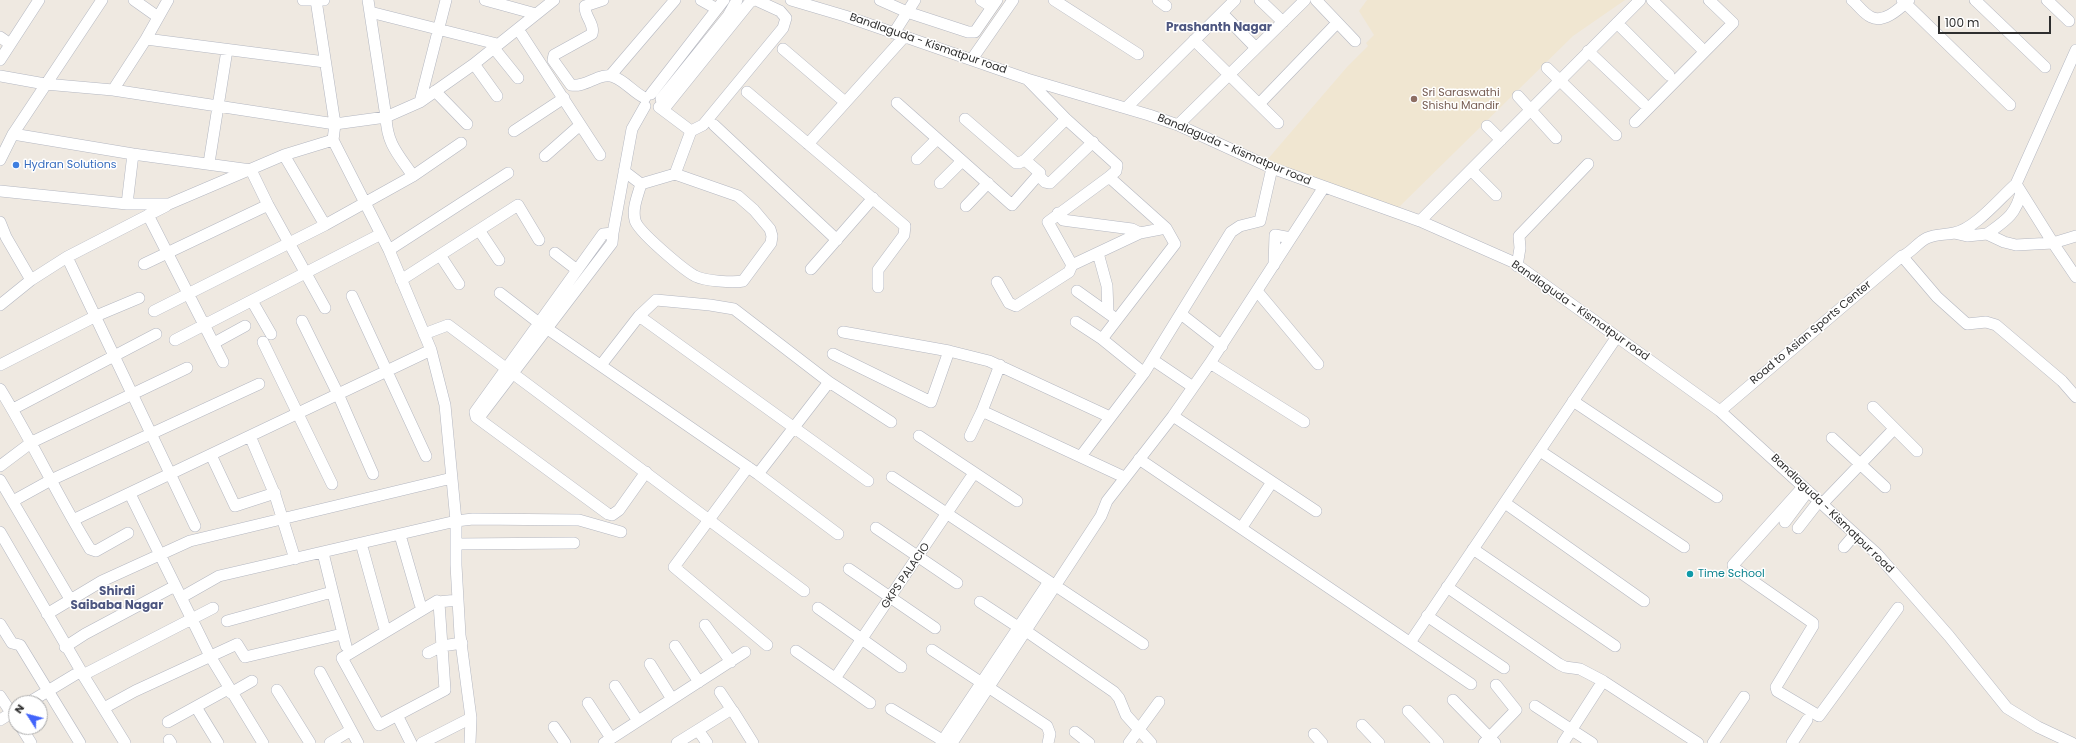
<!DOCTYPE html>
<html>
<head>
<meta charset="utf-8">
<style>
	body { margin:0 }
	#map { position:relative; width:2076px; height:743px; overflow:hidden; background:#efe9e1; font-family:Poppins,sans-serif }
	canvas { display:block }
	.north { position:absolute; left:8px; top:695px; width:40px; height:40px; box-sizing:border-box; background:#fff; border:1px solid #ababab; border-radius:50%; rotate:306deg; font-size:11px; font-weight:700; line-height:16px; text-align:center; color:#2e2e2e }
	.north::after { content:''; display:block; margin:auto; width:14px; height:18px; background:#4264fb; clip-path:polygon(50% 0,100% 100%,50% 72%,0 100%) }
	.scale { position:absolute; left:1938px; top:16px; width:113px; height:18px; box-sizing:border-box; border:2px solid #2e2e2e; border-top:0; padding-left:5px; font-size:12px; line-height:14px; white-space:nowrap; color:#2e2e2e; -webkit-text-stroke:3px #fff; paint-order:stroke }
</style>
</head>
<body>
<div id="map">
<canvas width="2076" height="743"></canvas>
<div class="north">N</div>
<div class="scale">100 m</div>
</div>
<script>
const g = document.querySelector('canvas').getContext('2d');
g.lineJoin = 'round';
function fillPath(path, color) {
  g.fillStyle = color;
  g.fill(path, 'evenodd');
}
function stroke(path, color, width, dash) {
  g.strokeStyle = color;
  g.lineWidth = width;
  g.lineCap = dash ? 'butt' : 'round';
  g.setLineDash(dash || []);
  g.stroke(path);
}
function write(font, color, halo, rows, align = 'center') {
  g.font = font + ' Poppins,sans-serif';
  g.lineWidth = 3;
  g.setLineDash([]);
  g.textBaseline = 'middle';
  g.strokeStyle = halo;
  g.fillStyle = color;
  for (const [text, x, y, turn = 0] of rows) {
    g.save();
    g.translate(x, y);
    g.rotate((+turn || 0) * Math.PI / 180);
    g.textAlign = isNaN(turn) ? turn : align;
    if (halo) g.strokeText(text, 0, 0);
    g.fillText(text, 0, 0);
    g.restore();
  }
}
fillPath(new Path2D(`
	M1367 0H1625L1573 36 1398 208 1267 160 1347 67 1368 46 1366 43 1374 35 1359 11Z`), '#f0e6d1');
const minor = new Path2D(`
	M134 0 158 17
	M303 0H324
	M368 0 386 117C387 144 398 154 413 176
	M485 0 536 14
	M603 0 585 6C584 16 595 24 592 34L554 55 553 60 571 85C586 88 600 71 614 77 625 81 634 93 645 98
	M701 0 717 9
	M791 0 845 16 1027 79 1149 115 1178 125 1272 168 1420 221 1513 262 1720 411 1877 554 1949 636 2007 708 2038 727 2072 743
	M880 0 907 12 968 32H975L997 0
	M981 0 992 7
	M1054 0 1138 54
	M1158 0 1166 6
	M1260 0 1283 22
	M1316 0 1355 41
	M1652 0 1700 47
	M1852 0C1858 5 1864 14 1871 17 1884 24 1900 8 1909 0
	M1902 0 2010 105
	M1975 0 2045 67
	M2047 0 2069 21
	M370 12 497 44
	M1222 13 1256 48
	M1617 23 1669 75
	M518 29 600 155
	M894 33 915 0
	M0 37 10 44
	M146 39 325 62
	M1194 40 1278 123
	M493 47 518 78
	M783 49 845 102
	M1588 51 1643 103
	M972 59 1013 0
	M0 60 39 0
	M474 64 497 96
	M1547 68 1616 135
	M0 76 45 84 113 90 335 124 316 0
	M610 76 675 0
	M1027 79 1066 119 1117 165 1116 171 1109 177 1048 222 1072 265
	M113 90 146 39 168 0
	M435 91 467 124
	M747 92 905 226 904 235 878 270V287
	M651 94 724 0
	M1518 96 1556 138
	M661 99 728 16 737 0
	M420 102 446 0
	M897 103 1012 205 1040 173 1025 160 1066 119
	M1260 103 1337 23
	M659 107 691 131 703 125 783 28 786 18 780 11 756 0
	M1126 108 1235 0
	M663 110 750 2 754 0
	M965 119 1016 163H1019L1025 160
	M1635 122 1733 23 1709 0
	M714 125 837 240
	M1178 125 1305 0
	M1487 126 1501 140
	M514 131 564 98
	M13 134 133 154 251 170 268 205 325 308
	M333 140 389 250 431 350 445 405 456 521V565L460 635 471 718 470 743
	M808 144 905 36
	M284 155 325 225 413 176 461 143
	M545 156 580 125
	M917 159 937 139
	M0 160 13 134 102 0
	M209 163 227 50
	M1471 170 1496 195
	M624 171 641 184C638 195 632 208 635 220 637 231 684 270 695 276 705 281 733 283 743 281L771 243 772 236 770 229 754 210 738 196 675 174 691 131
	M1039 176 1045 182 1050 183 1093 142
	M940 183 962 161
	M641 184 675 174
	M2016 184 2076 50
	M0 191 127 204H169L284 155 333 140 335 124 386 117 420 102 474 64 554 0
	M127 204 133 154
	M966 206 988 183
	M1058 213 1063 220 1070 221 1132 229 1140 233
	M148 215 223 362
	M1420 221 1640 0
	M0 222 6 237 31 280
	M479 230 499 260
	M613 233 603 234 475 412 476 417 481 415 612 243 613 233 632 129 645 106
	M1954 233 1967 236 1987 234 2004 242 2016 245 2053 243 2076 277
	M1987 234C2005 221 2016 215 2021 192
	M389 250 508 173
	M555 253 577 270
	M1098 253 1107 286 1108 313
	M440 255 459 284
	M1902 256 1937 297 1967 324 1986 322 1996 325 2062 381 2076 397
	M67 257 195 526
	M144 264 268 205
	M1274 265 1275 235 1291 238
	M1517 266 1520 248 1519 236 1588 164
	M811 269 873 198
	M401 280 518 205 539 240
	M997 282 1009 303 1016 306 1069 272 1072 265 1140 233 1166 228
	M1077 291 1112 316
	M1257 291 1318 364
	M500 293 539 323 758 474 838 534
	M352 296 426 456
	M252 301 271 334
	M0 305 31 280 67 257 166 206
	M154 311 325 225
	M1181 314 1222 346
	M639 316 656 300 710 305 734 309 829 382 891 422
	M302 321 338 394 373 474
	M1076 322 1102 339 1144 373
	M843 332 949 351 989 361 1110 417
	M424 334 448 325 804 591
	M1102 339 1175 244 1166 228 1109 177
	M175 340 381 234
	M263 342 332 484
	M214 343 245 326
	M833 354 931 402 949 351
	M1153 360 1193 387
	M1210 363 1304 422
	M0 365 96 316 139 298
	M601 365 639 316 868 481
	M1000 365 982 411 1124 477
	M0 389C32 441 58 497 90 549L96 551 128 533
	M1573 401 1717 497
	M1873 407 1917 451
	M13 409 156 334
	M1720 411 1902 256C1910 254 1918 242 1927 238 1936 234 1944 235 1954 233 1975 229 2000 198 2016 184L2053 243 2076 236
	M1173 416 1316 511
	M476 417 608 514 612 515 619 510 646 472
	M250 436 275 495 295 559
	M919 436 1017 501
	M970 436 982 411
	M1832 438 1885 487
	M1540 451 1684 547
	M211 455 235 506 275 493
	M1081 456 1144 373 1231 232 1240 226 1260 221 1272 168
	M1139 459 1471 684
	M0 466 32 442 187 368
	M748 467 674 567 767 645
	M758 474 829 382
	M892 477 1143 644
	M0 480 70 599
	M1803 487 1733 565 1734 568 1813 623V626L1776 687 1777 691 1819 716 1898 608
	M130 494 210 656 263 743
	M13 501 51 480 259 384
	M1505 503 1644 601
	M1822 504 1894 429
	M73 520 431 350
	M1785 522 1808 491
	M1242 527 1272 482
	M876 528 957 583
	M1798 528 1819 501
	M0 532 81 671
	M400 535 420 604
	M361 543 384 626
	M457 544 574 543
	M1844 547 1855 534
	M1473 549 1615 646
	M323 553 346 646
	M849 569 935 628
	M1447 587 1559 664 1565 667 1580 669 1603 681
	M182 597 219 576 456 521 473 519 579 520 621 532
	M437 601 439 603 445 690 379 725 342 658Z
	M438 602 458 600
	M980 602 1018 627
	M818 608 901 667
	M47 614 102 581 190 541 452 478
	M1427 616 1504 668
	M227 621 332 592
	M0 624 12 643 20 645 80 743
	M705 625 731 662
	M1026 631 1114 692 1119 698 1126 715 1151 743
	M1411 641 1616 338
	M675 646 699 682
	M65 647 85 634 175 586
	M932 650 1047 726 1050 734 1048 743
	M796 651 870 703
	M428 653 442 646 462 643
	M650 664 672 699
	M320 672 358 743
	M83 675 125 743
	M836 677 974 473
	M615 686 638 721
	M277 690 310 743
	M720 692 732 710
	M231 693 252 681
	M0 696 16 720
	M1453 700 1495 743
	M28 703 81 671 83 675 213 608
	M588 703 611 738
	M1535 706 1592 743
	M196 707 218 743
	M104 708 135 691 237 644 245 657 342 634
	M891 709 942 740
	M1408 711 1438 743
	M0 720 16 710
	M400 721 411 743
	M168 722 228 689
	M1362 725 1379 743
	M21 727 31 743
	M554 727 565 743
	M698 730 707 743
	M1075 732 1089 743
	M1314 734 1322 743
	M169 740 171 743
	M330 743 351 730
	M422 743 471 718
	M604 743 745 652
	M677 743 730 710 733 711 753 743
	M941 743 1046 586
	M952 743 1101 516 1107 501 1173 416 1210 363 1324 187
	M1129 743 1159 702
	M1484 743 1516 710 1496 685
	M1563 743 1603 681 1698 743
	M1713 743 1744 697
	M1792 743 1807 720`);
stroke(minor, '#b4b7c1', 12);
stroke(minor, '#fff', 11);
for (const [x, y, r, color] of [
	[1414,99,4,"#8d6e63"],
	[16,165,4,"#3f7fe0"],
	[1690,574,4,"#0f9aa8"]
]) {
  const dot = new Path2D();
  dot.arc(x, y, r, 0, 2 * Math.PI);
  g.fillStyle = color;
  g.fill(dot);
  stroke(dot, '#fff', 1.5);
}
write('11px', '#2e2e2e', '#fff', [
	["Bandlaguda - Kismatpur road",928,44,19],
	["Bandlaguda - Kismatpur road",1234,150,23],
	["Bandlaguda - Kismatpur road",1580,311,35],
	["Road to Asian Sports Center",1811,333,-40],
	["Bandlaguda - Kismatpur road",1832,514,44],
	["GKPS PALACIO",906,576,-56]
]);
write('11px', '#785e54', '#fff', [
	["Sri Saraswathi",1422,93],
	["Shishu Mandir",1422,106]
], 'left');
write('11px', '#366cbe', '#fff', [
	["Hydran Solutions",24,165]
], 'left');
write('11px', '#0d838f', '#fff', [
	["Time School",1698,574]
], 'left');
write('bold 12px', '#4d5680', '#fff', [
	["Prashanth Nagar",1219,28],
	["Shirdi",117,592],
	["Saibaba Nagar",117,606]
]);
</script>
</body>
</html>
